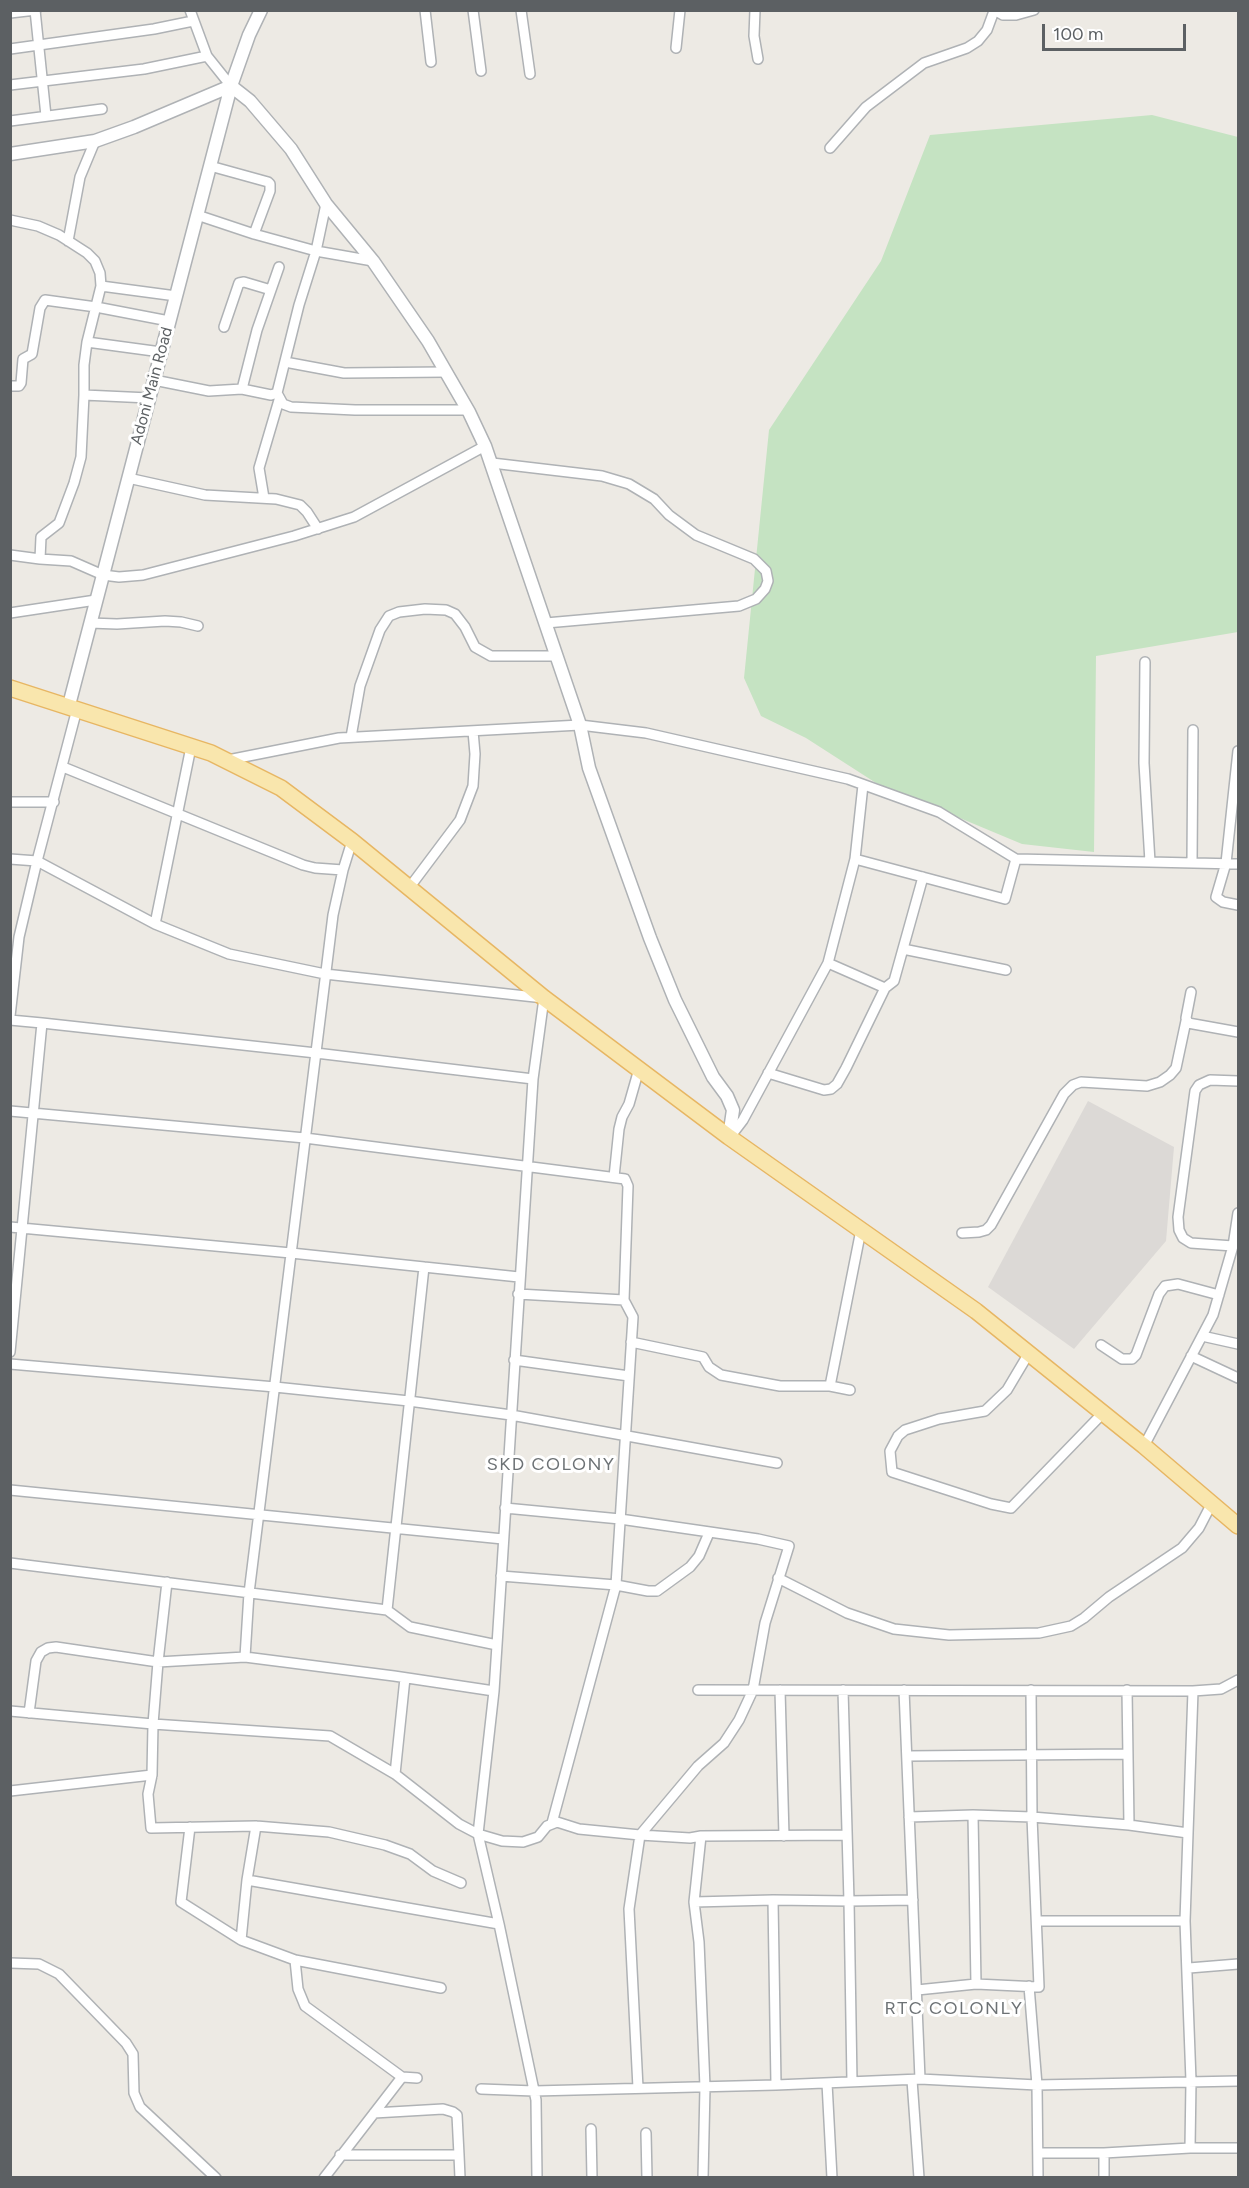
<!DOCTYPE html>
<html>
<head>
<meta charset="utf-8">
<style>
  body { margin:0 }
  #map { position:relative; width:1249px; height:2188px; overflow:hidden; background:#edeae4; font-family:Figtree,sans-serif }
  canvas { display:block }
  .frame { position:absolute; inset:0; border:12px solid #5c6063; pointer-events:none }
  .scale { position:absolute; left:1042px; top:24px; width:144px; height:27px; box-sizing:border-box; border:3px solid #5c6063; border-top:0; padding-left:8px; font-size:18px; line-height:21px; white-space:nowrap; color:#5c6063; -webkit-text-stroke:4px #fff; paint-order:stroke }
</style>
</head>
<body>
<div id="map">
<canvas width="1249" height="2188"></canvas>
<div class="frame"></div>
<div class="scale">100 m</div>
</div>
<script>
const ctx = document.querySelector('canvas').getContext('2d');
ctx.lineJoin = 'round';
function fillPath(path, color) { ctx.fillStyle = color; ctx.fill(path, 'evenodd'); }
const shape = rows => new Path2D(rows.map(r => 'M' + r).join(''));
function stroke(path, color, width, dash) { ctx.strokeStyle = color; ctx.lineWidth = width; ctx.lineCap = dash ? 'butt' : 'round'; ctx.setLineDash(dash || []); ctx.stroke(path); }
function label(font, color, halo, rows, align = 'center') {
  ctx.font = font + ' Figtree,sans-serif'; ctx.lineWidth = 6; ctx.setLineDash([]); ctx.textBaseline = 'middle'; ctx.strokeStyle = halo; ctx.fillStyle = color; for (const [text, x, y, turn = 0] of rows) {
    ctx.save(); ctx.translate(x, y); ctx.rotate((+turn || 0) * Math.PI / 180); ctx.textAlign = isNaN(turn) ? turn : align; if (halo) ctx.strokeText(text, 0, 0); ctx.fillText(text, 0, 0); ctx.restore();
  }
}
fillPath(shape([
  [1088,1101,1174,1147,1166,1241,1074,1349,988,1287]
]), '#dcd9d6');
fillPath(shape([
  [1152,115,1238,137,1238,632,1096,656,1094,852,1022,844,876,783,806,738,761,716,744,678,769,430,881,261,930,135]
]), '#c5e3c2');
const minor = shape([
  [35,10,46,116],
  [190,10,207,56,231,86],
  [425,10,431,62],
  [473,10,481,71],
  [521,10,530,74],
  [755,10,754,36,758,59],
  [994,10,1003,15,1016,15,1034,10],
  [10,13,36,10],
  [676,48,680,10],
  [10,49,154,29,193,21],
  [10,85,144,69,207,56],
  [10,121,102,109],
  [830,148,866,107,924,63,967,48,978,41,987,30,994,11],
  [210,166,268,182,270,184,270,191,254,234],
  [197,215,254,234,316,251,373,261],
  [10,220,38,226,59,235,87,253,95,261,100,273,101,286,87,342,84,365,84,395,149,398],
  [68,241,80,177,95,141],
  [101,286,176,296],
  [224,327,239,283,244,282,271,290],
  [87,342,161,352],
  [285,362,344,373,446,372],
  [154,380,209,391,242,389,271,395,277,393,299,305,316,251,326,204],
  [10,386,19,386,21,383,23,359,32,354,40,308,45,300,96,307,169,321],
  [242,389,257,330,279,267],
  [277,393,283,404,291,407,355,410,468,410],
  [84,395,81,457,74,483,59,523,41,537,40,559,71,561,103,575,119,577,143,575,294,536,354,517,485,446],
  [492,463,602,476,629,484,654,499,669,515,696,535,754,559,766,571,768,581,765,589,756,599,739,606,546,623],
  [128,478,205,495,276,499,300,505,307,512,318,529],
  [264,498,259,468,279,400],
  [10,555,40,559],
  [10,613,96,600],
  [90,623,117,624,165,621,181,622,198,626],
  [1145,662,1144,763,1150,862],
  [351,737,360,686,380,630,389,616,399,612,425,609,446,610,455,614,465,627,475,647,491,656,557,656],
  [1238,751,1226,863,1216,897,1223,902,1238,905],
  [228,760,339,738,580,725,646,733,848,779,939,812,1016,859,1238,864],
  [63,767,303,865,315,868,343,870],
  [863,785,855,859,1005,899,1016,859],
  [10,802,54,802],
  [10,859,37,861,19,937,10,1016],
  [1192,862,1193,730],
  [409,888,460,820,473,786,475,754,473,731],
  [155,924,191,747],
  [903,949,1006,970],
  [828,963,855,859],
  [1191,992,1186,1018,1188,1023,1238,1032],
  [10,1020,42,1023],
  [768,1073,824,1090,831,1089,837,1084,846,1068,885,988],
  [10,1111,305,1138,625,1179,628,1186,624,1300,633,1317,616,1585,552,1823],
  [730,1137,743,1120,828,963,885,988,894,981,923,877],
  [614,1177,619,1129,622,1117,629,1104,639,1069],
  [10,1227,291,1253,519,1277],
  [962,1233,979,1232,986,1230,991,1225,1064,1094,1073,1085,1081,1082,1147,1086,1160,1082,1170,1075,1176,1068,1186,1021],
  [1233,1246,1191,1243,1183,1238,1179,1230,1178,1217,1195,1091,1199,1085,1210,1080,1238,1081],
  [518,1294,624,1300],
  [1202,1336,1238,1344],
  [631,1342,703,1357,709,1367,721,1375,780,1386,830,1386,861,1230],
  [1101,1345,1122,1359,1132,1359,1136,1355,1159,1294,1165,1286,1178,1284,1219,1295],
  [10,1352,42,1023,316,1053,533,1079],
  [1029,1353,1007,1390,985,1411,939,1419,905,1430,898,1436,890,1451,892,1472,991,1504,1011,1508,1103,1413],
  [1191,1356,1238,1378],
  [514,1360,629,1376],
  [10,1364,275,1387,409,1401,511,1415,777,1463],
  [830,1386,850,1390],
  [1144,1446,1213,1315,1233,1246,1238,1213],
  [10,1490,503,1539],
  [505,1508,620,1519,758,1539,789,1546,765,1623,753,1690,739,1720,724,1743,698,1766,640,1835,629,1909,638,2088],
  [10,1563,387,1610,410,1627,497,1645,533,1079,544,998,325,974,229,954,155,924,37,861,77,709],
  [501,1576,616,1585,648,1591,657,1591,690,1567,699,1556,709,1533],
  [778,1578,847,1613,894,1629,949,1635,1039,1633,1071,1626,1084,1618,1109,1597,1182,1548,1199,1528,1212,1503],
  [167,1582,158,1662,245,1657,394,1676,494,1691,497,1645],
  [387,1610,424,1267],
  [245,1657,249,1593,333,915,343,870,352,841],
  [405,1678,395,1774,459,1824,478,1834,494,1691],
  [698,1690,1193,1691,1221,1689,1238,1680],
  [780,1690,784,1836],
  [843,1690,849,1901,913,1900],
  [904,1690,920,2079],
  [1127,1690,1129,1825],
  [10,1711,153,1724,152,1775,148,1794,151,1828,256,1826,329,1832,385,1845,410,1854,433,1871,461,1883],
  [29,1713,36,1661,41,1652,48,1648,56,1647,158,1662,153,1724,330,1736,395,1774],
  [907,1756,1128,1754],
  [10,1791,152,1775],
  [973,1815,976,1984,1039,1987,1032,1817,1031,1690],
  [909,1817,973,1815,1032,1817,1129,1825,1188,1833,1193,1691],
  [256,1826,247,1880,499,1924,478,1834],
  [190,1827,181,1902,241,1940,295,1960,441,1988],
  [478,1834,502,1841,523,1842,538,1837,547,1826,557,1822,579,1829,640,1835,690,1838,701,1836],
  [694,1902,701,1836,847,1835],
  [1037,1921,1185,1921,1188,1833],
  [1185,1921,1191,2081,1190,2148],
  [499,1924,536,2100,537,2178],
  [241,1940,247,1880],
  [295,1960,298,1989,305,2006,402,2077,417,2078],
  [10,1963,39,1964,59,1974,126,2043,133,2054,134,2093,140,2107,216,2178],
  [1189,1968,1238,1964],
  [1029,1986,1037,2085,1038,2178],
  [917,1990,976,1984],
  [912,2080,919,2178],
  [827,2083,832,2178],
  [776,2085,773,1900,849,1901,852,2082],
  [481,2089,534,2091,776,2085,920,2079,1037,2085,1238,2081],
  [591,2129,592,2178],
  [646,2133,647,2178],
  [1038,2153,1104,2153,1190,2148,1238,2148],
  [1104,2153,1104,2178],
  [340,2155,459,2155,457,2115,453,2112,443,2109,374,2113],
  [459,2155,460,2178],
  [324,2178,402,2077],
  [703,2178,705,2087,699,1942,694,1902,773,1900]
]);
const tertiary = shape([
  [10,154,95,141,134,127,231,86,250,101,291,149,326,204,373,261,428,341,469,412,485,446,580,725,589,768,650,938,675,1000,713,1077,727,1096,733,1110,729,1137],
  [69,705,231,86,249,35,261,10]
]);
const primary = shape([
  [10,688,211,753,281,788,352,841,544,998,729,1137,976,1311,1144,1446,1238,1526]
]);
stroke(minor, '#afb2b5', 12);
stroke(tertiary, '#afb2b5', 15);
stroke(primary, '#e7b663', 18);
stroke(minor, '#fff', 9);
stroke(tertiary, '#fff', 12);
stroke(primary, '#f9e6ad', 15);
label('16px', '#5c6063', '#fff', [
  ["Adoni Main Road",152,386,-75]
]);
ctx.letterSpacing = '1.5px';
label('18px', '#6d7275', '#fff', [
  ["SKD COLONY",551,1465],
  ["RTC COLONLY",954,2009]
]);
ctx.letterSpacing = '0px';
</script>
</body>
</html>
